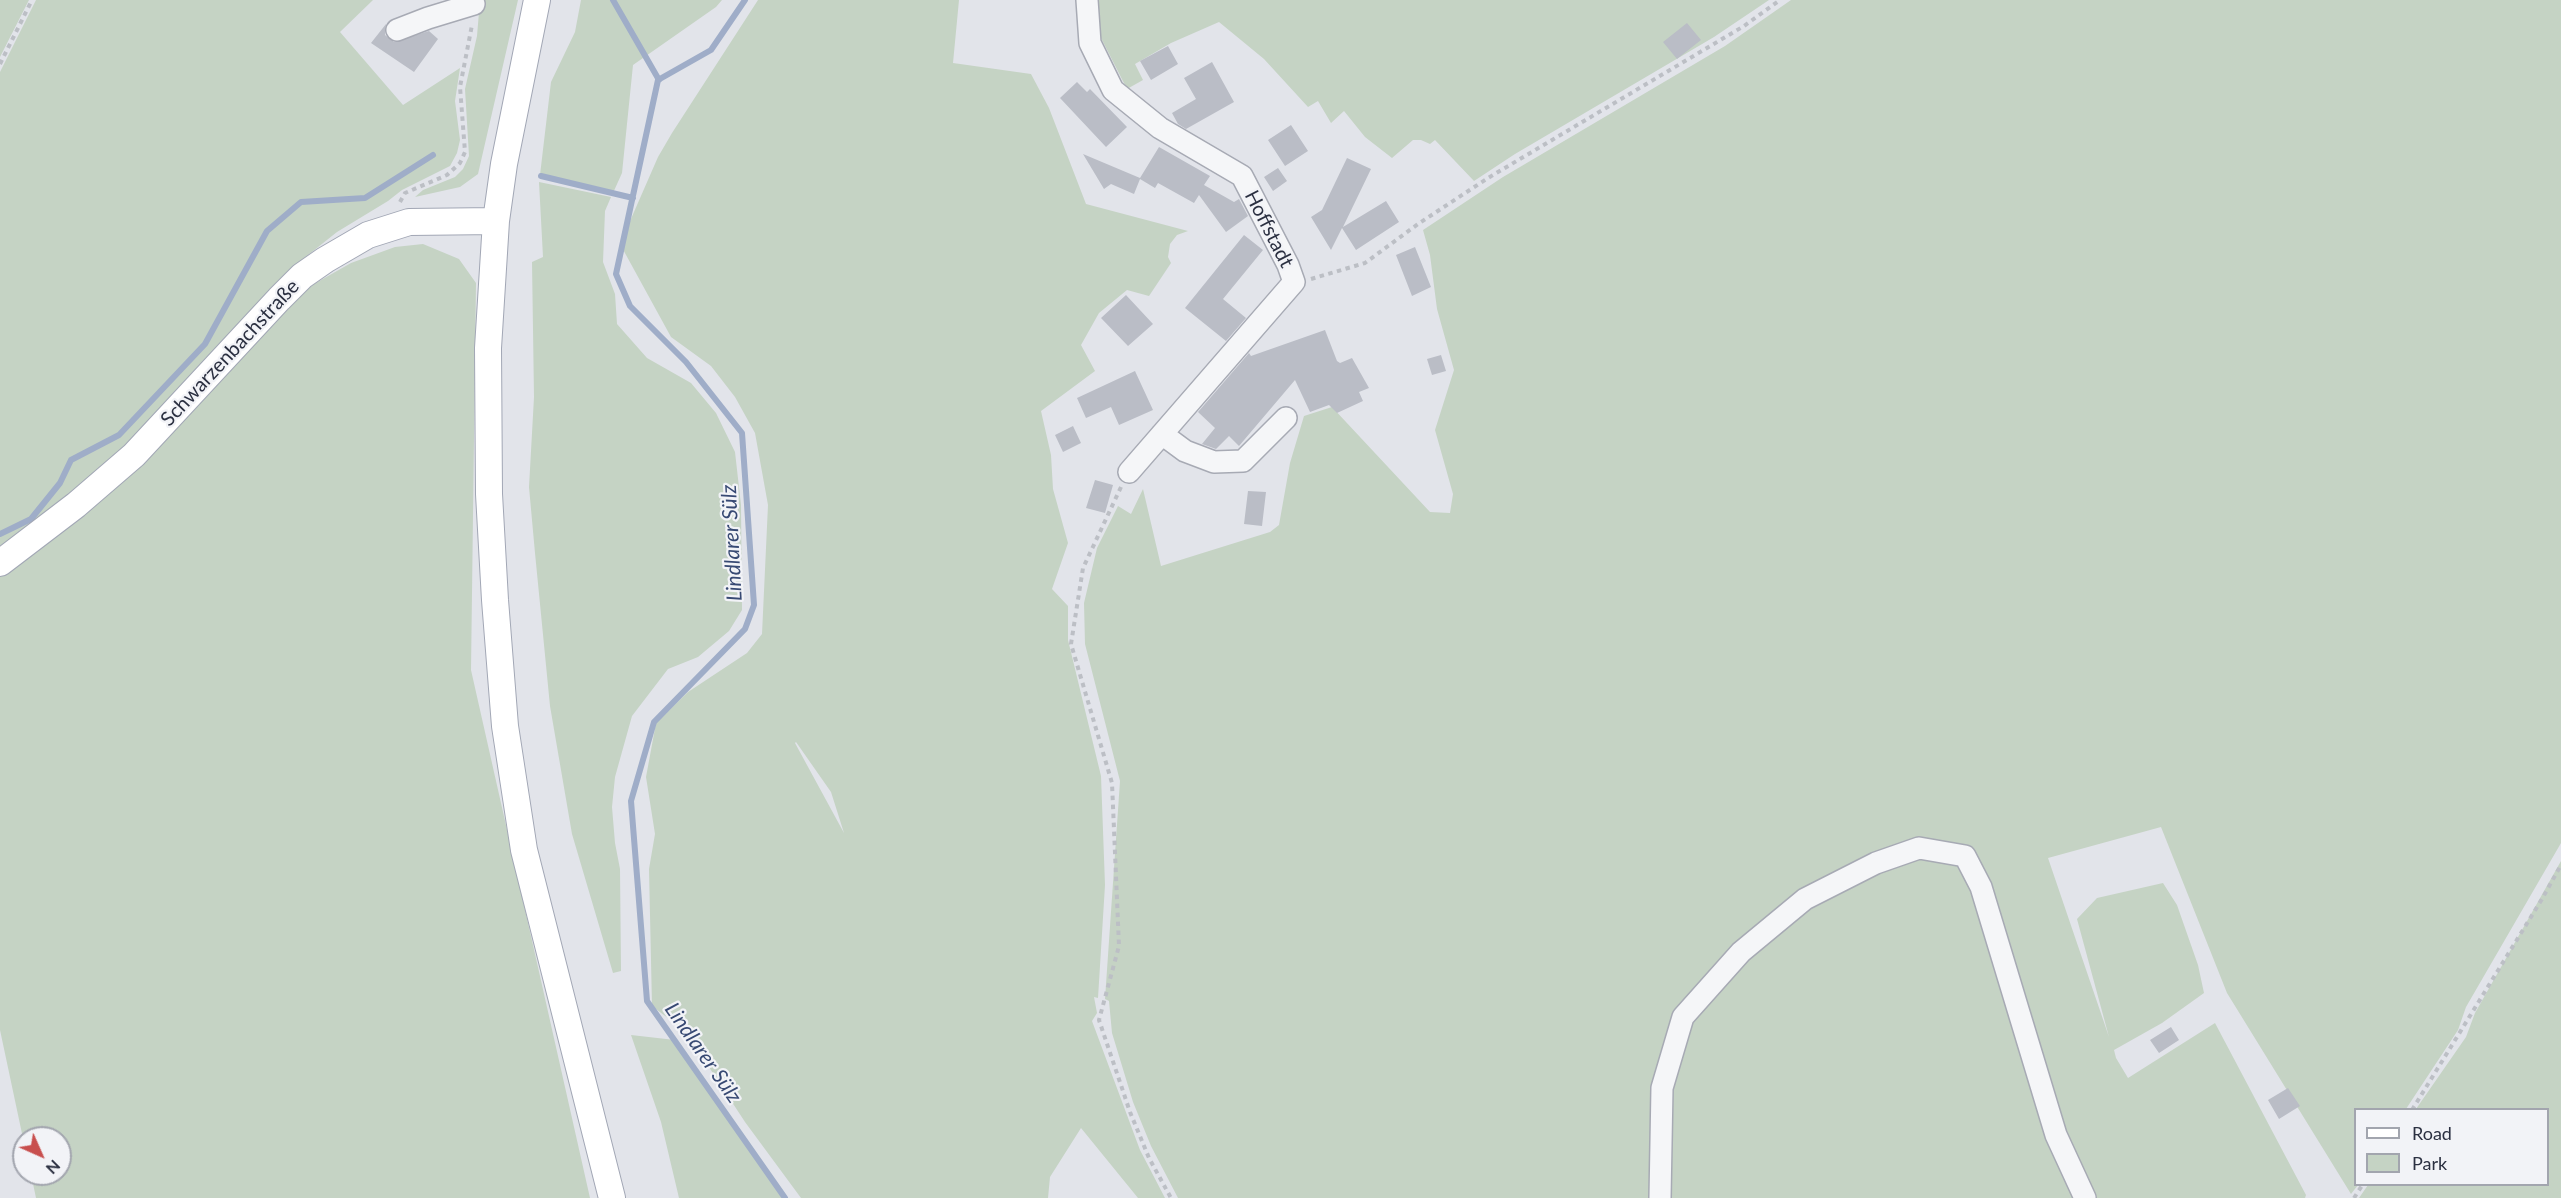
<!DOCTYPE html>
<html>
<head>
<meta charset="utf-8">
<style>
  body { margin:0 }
  #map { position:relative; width:2561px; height:1198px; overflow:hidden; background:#e2e4ea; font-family:Lato,sans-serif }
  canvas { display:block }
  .legend { position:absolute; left:2354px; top:1108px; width:195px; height:78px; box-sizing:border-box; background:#f2f3f7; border:2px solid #a2a5ae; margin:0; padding:8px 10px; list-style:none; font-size:18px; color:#2b3041 }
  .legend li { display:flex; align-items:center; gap:12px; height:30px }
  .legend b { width:30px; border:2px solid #a2a5ae }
  .north { position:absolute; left:12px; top:1126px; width:60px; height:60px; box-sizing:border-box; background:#f2f3f7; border:2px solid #a2a5ae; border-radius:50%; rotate:135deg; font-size:16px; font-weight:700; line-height:24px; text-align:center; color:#2b3041 }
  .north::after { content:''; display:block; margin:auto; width:21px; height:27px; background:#c84f4e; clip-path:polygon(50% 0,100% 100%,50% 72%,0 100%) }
</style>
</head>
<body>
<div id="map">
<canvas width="2561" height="1198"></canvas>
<ul class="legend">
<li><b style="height:8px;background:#fff"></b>Road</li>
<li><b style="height:16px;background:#c5d3c4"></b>Park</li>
</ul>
<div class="north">N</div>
</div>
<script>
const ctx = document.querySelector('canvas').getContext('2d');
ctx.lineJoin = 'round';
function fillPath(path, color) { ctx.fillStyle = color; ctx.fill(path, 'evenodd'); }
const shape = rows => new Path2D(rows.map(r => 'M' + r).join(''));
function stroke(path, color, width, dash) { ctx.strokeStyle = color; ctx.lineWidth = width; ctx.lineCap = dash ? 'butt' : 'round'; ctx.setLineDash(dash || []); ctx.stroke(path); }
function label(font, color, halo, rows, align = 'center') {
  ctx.font = font + ' Lato,sans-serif'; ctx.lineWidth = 4.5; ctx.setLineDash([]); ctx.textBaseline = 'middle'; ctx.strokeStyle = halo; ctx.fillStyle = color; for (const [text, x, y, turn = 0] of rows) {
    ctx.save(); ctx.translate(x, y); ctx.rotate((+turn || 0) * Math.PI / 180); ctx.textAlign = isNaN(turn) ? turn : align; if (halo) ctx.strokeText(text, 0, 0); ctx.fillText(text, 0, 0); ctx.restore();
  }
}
fillPath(shape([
  [0,0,29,0,0,57],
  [36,0,373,0,340,32,403,105,460,68,455,101,460,140,457,153,450,166,402,190,388,201,337,232,298,263,141,433,83,485,0,552,0,72],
  [480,0,518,0,478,174,460,187,415,197,423,190,455,177,463,169,469,156,465,89,477,36],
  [581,0,722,0,716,7,633,65,622,173,613,193,540,175,551,82,575,32],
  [758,0,959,0,953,63,1031,74,1049,108,1086,204,1188,231,1177,235,1170,244,1168,257,1171,263,1149,296,1127,290,1099,313,1081,345,1095,371,1041,411,1051,455,1053,489,1068,543,1052,589,1068,606,1068,640,1101,776,1105,885,1098,998,1094,997,1097,1013,1092,1021,1140,1150,1165,1198,1138,1198,1081,1128,1050,1177,1048,1198,801,1198,745,1122,686,1032,652,1006,649,869,655,834,646,777,656,723,688,692,747,653,762,634,768,505,755,433,735,397,711,366,671,337,620,244,658,157,672,133],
  [796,742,831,792,844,833,795,743],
  [1089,0,1769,0,1714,37,1515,154,1474,181,1435,140,1430,144,1421,140,1413,140,1392,158,1365,137,1344,111,1331,123,1318,101,1308,107,1264,59,1219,22,1171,43,1135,64,1143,80,1127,89,1101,38],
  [1791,0,2561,0,2561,843,2466,1007,2458,1030,2406,1109,2356,1110,2356,1184,2358,1185,2351,1194,2227,993,2161,827,2048,858,2109,1037,2077,919,2097,898,2163,883,2177,905,2198,965,2204,993,2162,1023,2114,1050,2116,1058,2128,1078,2215,1023,2306,1195,2305,1198,1178,1198,1151,1146,1133,1102,1112,1033,1109,1001,1105,999,1120,781,1085,644,1084,603,1097,548,1118,506,1131,514,1143,489,1161,566,1270,532,1279,525,1290,463,1304,416,1332,407,1430,512,1450,513,1453,494,1435,430,1454,370,1437,309,1430,255,1423,230,1503,177,1725,46],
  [539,182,611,197,605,211,603,262,615,294,617,324,647,358,691,383,716,413,735,452,741,505,742,610,729,631,698,657,668,669,632,716,615,777,612,807,615,843,620,869,621,971,613,973,572,834,550,706,535,553,529,487,534,397,532,262,543,257],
  [423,244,459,259,476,283,471,670,590,1198,36,1198,31,1174,60,1174,60,1138,24,1138,24,1143,0,1030,0,576,44,545,279,313,314,284,351,263,395,247],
  [2561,861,2561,1198,2359,1198,2368,1185,2548,1184,2548,1110,2416,1109,2466,1037,2475,1013],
  [631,1035,675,1040,738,1133,786,1198,679,1198,661,1122]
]), '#c5d3c4');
stroke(shape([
  [613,0,659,80],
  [745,0,711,50,658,80,616,274,630,306,686,362,742,433,754,605,745,629,654,722,631,801,647,1001,785,1198],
  [541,176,633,198],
  [0,534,31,519,60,483,71,460,119,435,205,344,267,231,301,202,365,198,433,155]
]), '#9fadc8', 6);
fillPath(shape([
  [1687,23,1701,40,1677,59,1663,42],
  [386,24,385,35,394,42,429,31,438,39,414,72,371,43],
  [1168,46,1178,64,1151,80,1140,61],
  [1212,62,1234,102,1186,129,1178,124,1172,113,1196,99,1184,78],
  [1077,82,1087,92,1090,89,1127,127,1106,147,1060,98],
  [1291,125,1308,151,1285,166,1268,140],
  [1159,147,1210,176,1204,185,1234,202,1239,199,1248,216,1226,232,1199,195,1194,203,1158,183,1155,188,1140,179,1134,194,1111,184,1104,189,1083,154,1140,178],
  [1347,158,1371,169,1343,227,1386,201,1399,222,1356,250,1342,228,1331,250,1311,217,1322,210],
  [1278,168,1287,181,1273,191,1264,177],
  [1244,235,1263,250,1223,299,1246,318,1226,341,1185,308],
  [1415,247,1431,287,1412,296,1396,255],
  [1126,295,1153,324,1128,346,1101,318],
  [1325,330,1337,361,1340,363,1352,358,1369,388,1359,392,1363,401,1337,413,1329,405,1310,412,1295,380,1239,446,1229,436,1216,449,1202,444,1215,428,1198,412,1249,353,1251,356],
  [1441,355,1446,371,1432,375,1427,359],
  [1135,371,1153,410,1119,425,1111,407,1086,418,1077,398],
  [1073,426,1081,443,1063,452,1055,435],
  [1095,480,1113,485,1105,513,1086,508],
  [1248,491,1266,492,1262,526,1244,524],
  [2171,1027,2179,1040,2159,1053,2150,1040],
  [2288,1088,2300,1106,2279,1119,2268,1100]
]), '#babdc6');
const minor = shape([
  [1087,0,1090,43,1113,90,1160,128,1242,176,1288,265,1294,282,1129,472],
  [397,30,428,18,474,4],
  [1162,434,1185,451,1214,462,1243,461,1286,418],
  [1660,1198,1662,1088,1683,1017,1741,952,1805,899,1876,863,1919,848,1965,856,1981,887,2056,1135,2085,1198]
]);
const major = shape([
  [537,0,504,164,496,221,488,348,489,494,495,600,505,726,524,850,612,1198],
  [0,563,76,505,134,455,279,299,302,276,325,260,368,235,409,222,496,221]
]);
stroke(minor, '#a7aab4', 24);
stroke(major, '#a2a7b5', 28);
stroke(shape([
  [0,64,32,0],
  [400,202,405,193,447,175,460,163,465,152,460,87,472,25],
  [1311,279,1365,263,1418,224,1488,178,1744,26,1780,0],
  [1121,487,1083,568,1071,644,1112,783,1119,946,1099,1020,1130,1112,1149,1158,1171,1198],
  [2412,1110,2542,899,2561,865],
  [2354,1198,2363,1184]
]), '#bcbfc5', 4, [4.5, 4.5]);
stroke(minor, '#f5f6f8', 21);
stroke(major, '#fff', 26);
label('20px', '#2b3041', '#f2f3f7', [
  ["Hoffstadt",1269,229,63],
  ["Schwarzenbachstraße",230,353,-47]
]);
label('italic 21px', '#374973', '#f2f3f7', [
  ["Lindlarer Sülz",732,543,-93],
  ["Lindlarer Sülz",703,1053,55]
]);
</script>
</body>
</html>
